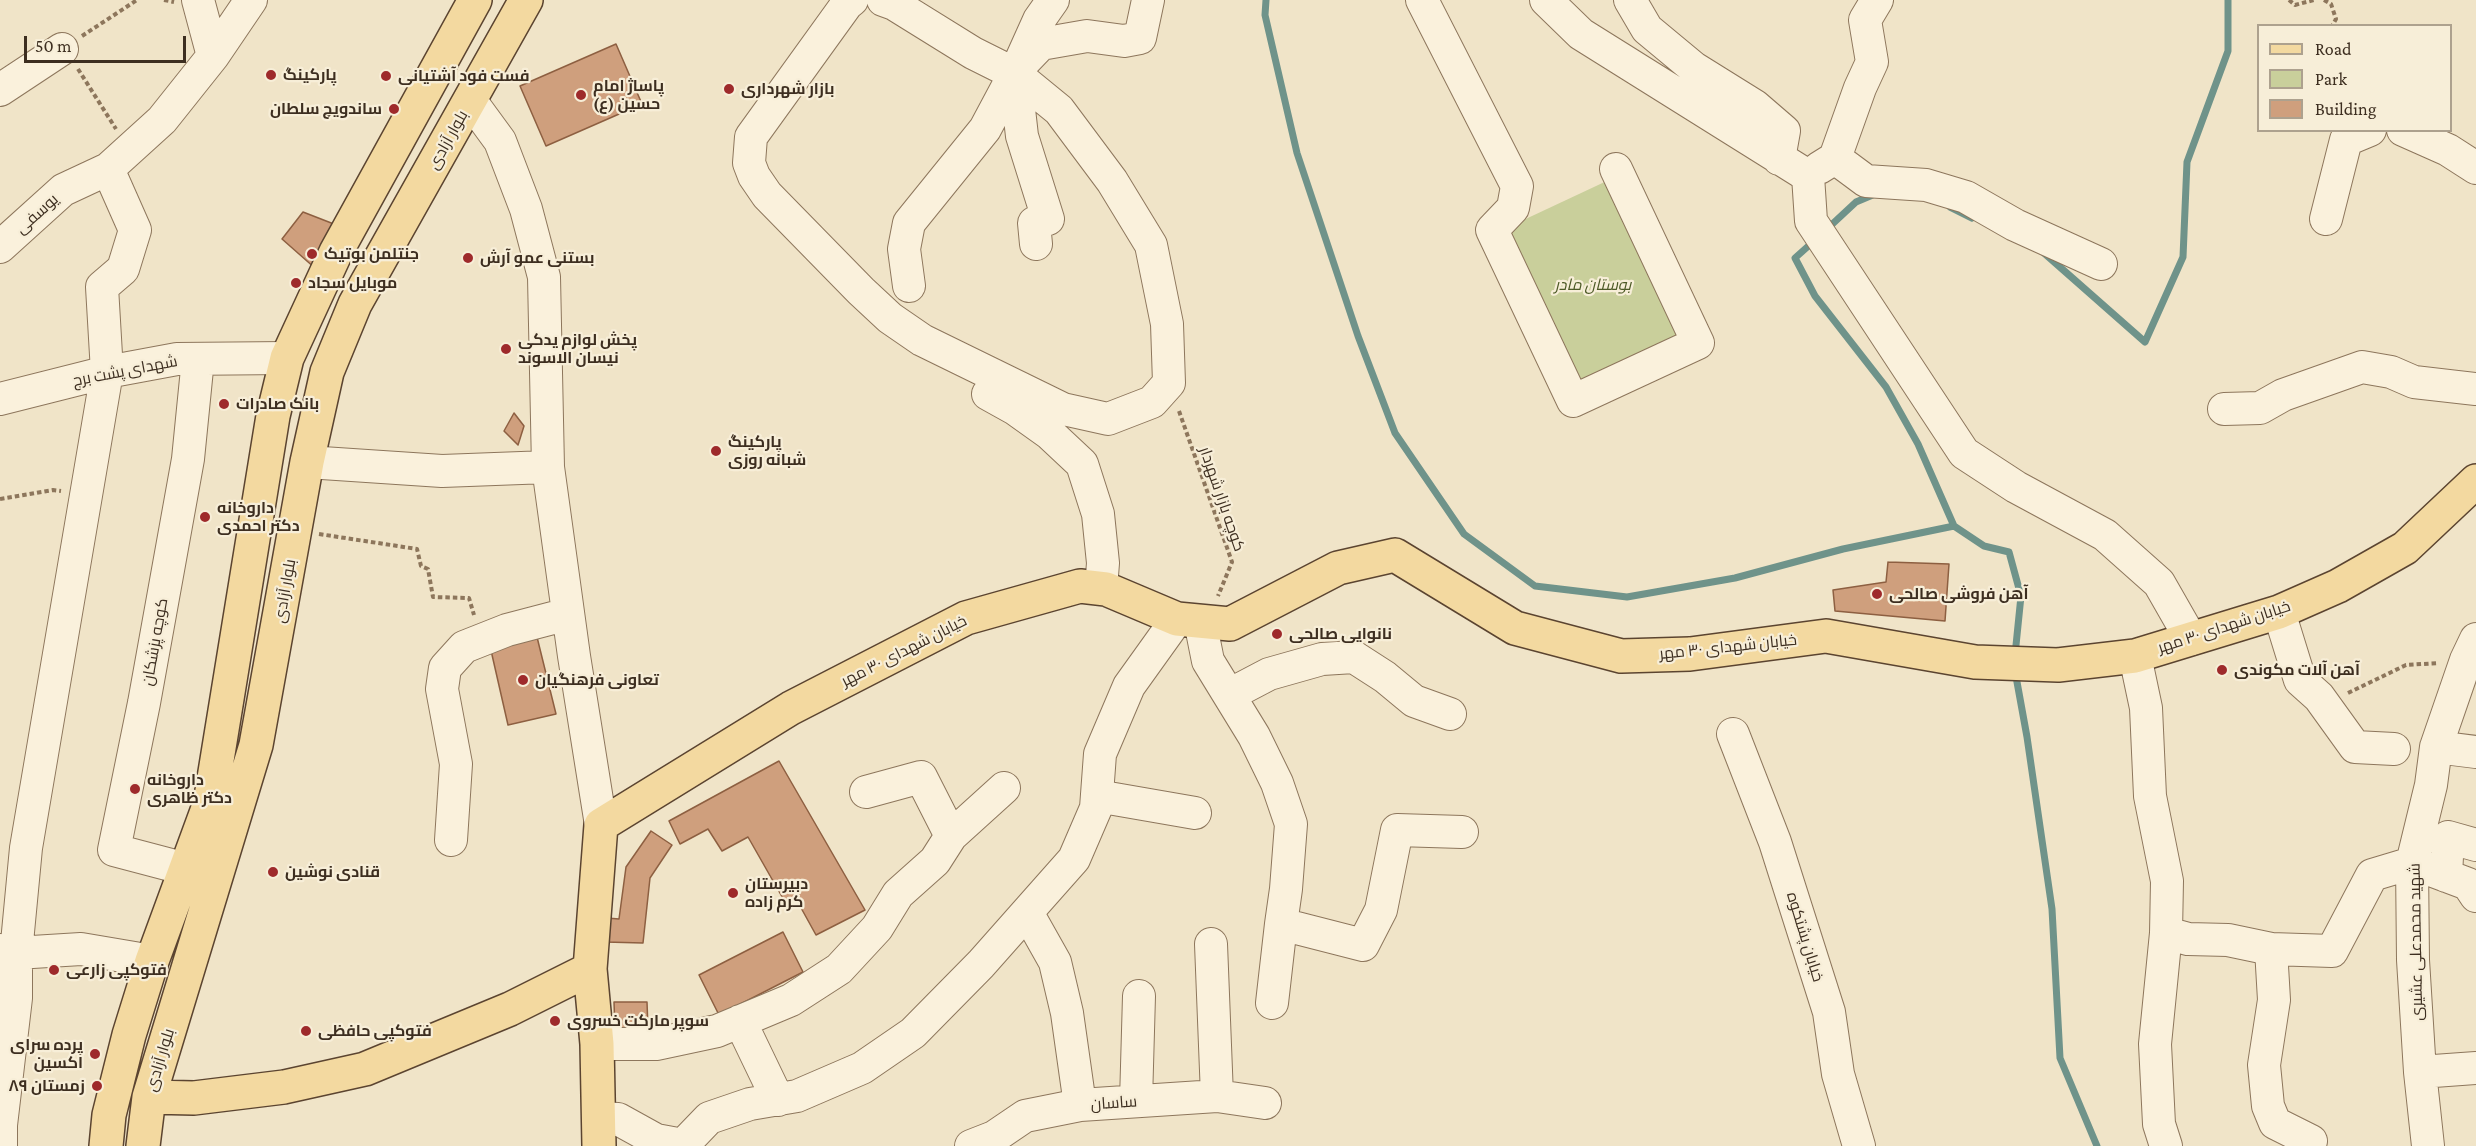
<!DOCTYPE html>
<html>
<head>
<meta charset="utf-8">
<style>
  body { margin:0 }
  #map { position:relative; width:2476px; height:1146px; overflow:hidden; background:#f0e4c8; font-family:"Crimson Pro",serif }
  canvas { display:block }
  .legend { position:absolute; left:2257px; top:24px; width:195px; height:108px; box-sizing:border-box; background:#f7eed8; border:2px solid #ada18e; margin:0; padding:8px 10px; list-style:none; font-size:18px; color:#3d2e20 }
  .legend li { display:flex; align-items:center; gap:12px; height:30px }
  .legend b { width:30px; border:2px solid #ada18e }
  .scale { position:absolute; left:24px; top:36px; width:162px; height:27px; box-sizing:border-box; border:3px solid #3d2e20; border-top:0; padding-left:8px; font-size:18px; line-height:21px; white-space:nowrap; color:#3d2e20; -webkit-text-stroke:4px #f7eed8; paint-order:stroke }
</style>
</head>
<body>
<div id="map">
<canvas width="2476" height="1146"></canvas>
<ul class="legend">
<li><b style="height:8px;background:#f3d9a0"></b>Road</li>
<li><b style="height:16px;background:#c9cf9b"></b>Park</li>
<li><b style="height:16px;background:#cf9f7d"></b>Building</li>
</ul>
<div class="scale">50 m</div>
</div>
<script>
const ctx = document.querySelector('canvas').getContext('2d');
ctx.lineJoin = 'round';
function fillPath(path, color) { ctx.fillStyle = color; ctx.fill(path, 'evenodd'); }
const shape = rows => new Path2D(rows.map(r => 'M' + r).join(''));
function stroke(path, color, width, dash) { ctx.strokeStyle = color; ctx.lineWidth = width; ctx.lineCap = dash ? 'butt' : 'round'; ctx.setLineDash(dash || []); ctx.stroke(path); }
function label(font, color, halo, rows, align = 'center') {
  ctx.font = font + ' "Crimson Pro",Cairo,serif'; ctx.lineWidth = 4.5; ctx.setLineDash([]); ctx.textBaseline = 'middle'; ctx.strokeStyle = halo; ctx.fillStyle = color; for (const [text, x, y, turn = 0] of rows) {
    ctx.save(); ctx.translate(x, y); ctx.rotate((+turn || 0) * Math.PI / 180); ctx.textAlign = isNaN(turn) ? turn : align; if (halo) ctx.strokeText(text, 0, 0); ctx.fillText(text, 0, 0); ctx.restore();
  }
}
fillPath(shape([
  [1611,179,1686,339,1575,391,1500,231]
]), '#c9cf9b');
stroke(shape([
  [1266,0,1265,15,1297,153,1358,336,1395,433,1464,534,1535,586,1627,597,1735,578,1843,549,1954,526],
  [1950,207,1972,218],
  [1827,229,1856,202,1875,194],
  [1814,241,1795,258,1815,296,1886,387,1918,444,1954,526,1984,546,2009,552,2021,596,2015,655],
  [2044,253,2145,342,2183,257,2187,162,2228,51,2228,0],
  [2015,671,2027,737,2052,909,2060,1058,2097,1146]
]), '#6f938a', 7);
const building = shape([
  [616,44,642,104,546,146,520,86,616,44],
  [303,212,339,226,316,269,282,239,303,212],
  [514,413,524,426,518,445,504,431,514,413],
  [1888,562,1949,564,1945,621,1835,611,1833,590,1886,582,1888,562],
  [536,633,556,714,508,725,490,646,536,633],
  [779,761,865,910,816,935,795,897,785,902,748,837,722,851,708,829,680,844,669,821,779,761],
  [651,831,672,845,650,878,643,943,605,942,607,918,619,919,626,867,651,831],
  [783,932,803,972,719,1015,699,975,783,932],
  [614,1002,647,1002,648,1029,615,1030,614,1002]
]);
fillPath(building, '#cf9f7d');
stroke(building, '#8d5f41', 1.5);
const minor = shape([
  [198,0,213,56],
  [852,0,847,4,751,137,749,163,754,176,767,195,861,291,890,318,922,340,1063,409,1108,419,1152,402,1169,383,1167,324,1151,245,1112,181,1059,110,1015,74,973,53,894,4,883,0],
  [1422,0,1517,186,1513,208,1492,230,1573,401,1698,343,1616,169],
  [1546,0,1581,34,1808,176,1811,221,1964,453,2016,487,2105,535,2159,583,2191,639],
  [1630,0,1647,29,1694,68,1755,106,1784,131,1779,159],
  [1021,60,1039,20,1053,0],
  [1015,74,1022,136,1048,219,1034,223,1036,244],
  [0,90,62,49],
  [470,100,500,141,526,209,544,277,548,467,574,656,601,825],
  [2403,130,2448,150,2476,168],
  [1835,158,1866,181,1926,185,1966,197,2015,225,2101,264],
  [1819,168,1835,158,1860,88,1872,62,1865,20,1877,0],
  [2326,219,2346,140,2370,130],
  [0,247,63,190,108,169,162,120,213,56,251,0],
  [909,286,904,249,909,223,985,129,1017,69,1041,44,1087,36,1124,41,1140,38,1148,0],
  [988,394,1015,409,1050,434,1082,464,1098,514,1103,563,1101,588],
  [0,399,107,372,177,359,287,358],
  [2224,409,2260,408,2283,395,2362,367,2391,372,2414,382,2476,389],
  [307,462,442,471,548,467],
  [2279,612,2300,680,2319,697,2355,747,2394,749],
  [1200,621,1208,661,1254,736,1277,783,1291,824,1286,889,1281,924,1363,945,1381,910,1397,830,1462,832],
  [2135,656,2146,708,2150,796,2167,881,2166,933,2155,1044,2159,1124,2166,1146],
  [1229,695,1269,674,1322,659,1354,657,1385,677,1414,701,1450,714],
  [1733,734,1775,842,1829,1012,1838,1074,1859,1146],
  [2436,747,2476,752],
  [1097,796,1195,813],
  [951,836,1004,788],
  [451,840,456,764,442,689,445,668,464,647,507,630,568,614],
  [186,869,114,850,144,703,188,459,198,359],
  [2446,876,2448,837,2476,845],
  [1028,914,1055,962,1067,1013,1080,1105],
  [2166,933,2188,939,2228,940,2271,949,2332,951,2372,875,2412,863,2468,884,2476,896],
  [1211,944,1217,1096],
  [2271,949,2274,1000,2264,1065,2268,1106,2275,1123,2311,1141],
  [0,950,16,953,81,949,152,961],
  [1272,1003,1281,924],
  [740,1021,778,1100],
  [597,1044,656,1044,717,1031,791,1000,839,969,877,928,898,894,935,861,951,836,921,777,866,792],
  [2420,1072,2476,1068],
  [1136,1101,1139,996],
  [599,1118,618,1119,656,1140,683,1145],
  [1,1146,1,1125,16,998,16,953,26,848,107,372,102,287,123,269,135,230,108,169],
  [682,1146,709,1118,750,1104,797,1096,862,1068,913,1033,981,964,1074,859,1096,808,1100,754,1129,686,1177,619],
  [971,1146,994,1137,1025,1116,1080,1105,1217,1096,1265,1103],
  [2428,1146,2420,1072,2413,960,2412,863,2431,785,2436,747,2466,660,2476,639]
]);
const major = shape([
  [149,1097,194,1098,284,1087,365,1069,510,1009,590,969],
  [106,1146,109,1115,129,1035,152,961,210,803,273,416,287,358,336,252,475,0],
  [143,1146,149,1097,256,745,307,462,327,372,355,304,526,0],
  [599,1146,597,1044,590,969,601,825,791,708,966,618,1080,586,1106,589,1177,619,1230,624,1338,568,1395,555,1515,628,1621,656,1690,654,1826,636,1975,662,2058,665,2135,656,2279,612,2338,586,2405,548,2476,481]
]);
stroke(minor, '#8d765c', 34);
stroke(major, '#5b4430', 36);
stroke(shape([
  [164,0,174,2],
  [2289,0,2295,5,2314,0],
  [2324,0,2331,4,2336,19,2332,26],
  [82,36,137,0],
  [78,69,116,129],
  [1179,411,1232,562,1218,596],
  [0,499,53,490,61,491],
  [319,534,417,549,421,566,428,569,433,597,469,598,474,615],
  [2348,693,2406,665,2439,663]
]), '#8d765c', 4, [4.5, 3]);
stroke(minor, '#faf1dc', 32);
stroke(major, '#f3d9a0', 33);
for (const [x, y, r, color] of [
  [271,75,6,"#9e2a2b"],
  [386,76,6,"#9e2a2b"],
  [729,89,6,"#9e2a2b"],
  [581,95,6,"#9e2a2b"],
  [394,109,6,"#9e2a2b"],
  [312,254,6,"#9e2a2b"],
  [468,258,6,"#9e2a2b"],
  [296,283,6,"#9e2a2b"],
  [506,349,6,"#9e2a2b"],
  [224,404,6,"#9e2a2b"],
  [716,451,6,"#9e2a2b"],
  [205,517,6,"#9e2a2b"],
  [1877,594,6,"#9e2a2b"],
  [1277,634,6,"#9e2a2b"],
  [2222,670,6,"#9e2a2b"],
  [523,680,6,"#9e2a2b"],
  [135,789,6,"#9e2a2b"],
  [273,872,6,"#9e2a2b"],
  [733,893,6,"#9e2a2b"],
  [54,970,6,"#9e2a2b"],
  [555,1021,6,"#9e2a2b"],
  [306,1031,6,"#9e2a2b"],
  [95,1054,6,"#9e2a2b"],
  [97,1086,6,"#9e2a2b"]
]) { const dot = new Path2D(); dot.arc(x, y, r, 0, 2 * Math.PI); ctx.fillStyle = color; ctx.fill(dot); stroke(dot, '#f7eed8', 2); }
label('bold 16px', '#3d2e20', '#f7eed8', [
  ["پارکینگ",283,75],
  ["فست فود آشتیانی",398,76],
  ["پاساژ امام",593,86],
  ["حسین (ع)",593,104],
  ["بازار شهرداری",741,89],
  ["ساندویچ سلطان",382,109,"right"],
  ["جنتلمن بوتیک",324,254],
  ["بستنی عمو آرش",480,258],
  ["موبایل سجاد",308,283],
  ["پخش لوازم یدکی",518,340],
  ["نیسان الاسوند",518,358],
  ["بانک صادرات",236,404],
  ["پارکینگ",728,442],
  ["شبانه روزی",728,460],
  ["داروخانه",217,508],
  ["دکتر احمدی",217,526],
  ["آهن فروشی صالحی",1889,594],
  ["نانوایی صالحی",1289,634],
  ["آهن آلات مکوندی",2234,670],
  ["تعاونی فرهنگیان",535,680],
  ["داروخانه",147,780],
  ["دکتر ظاهری",147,798],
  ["قنادی نوشین",285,872],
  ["دبیرستان",745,884],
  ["کرم زاده",745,902],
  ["فتوکپی زارعی",66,970],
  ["سوپر مارکت خسروی",567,1021],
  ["فتوکپی حافظی",318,1031],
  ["پرده سرای",83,1045,"right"],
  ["اکسین",83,1063,"right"],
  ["زمستان ۸۹",85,1086,"right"]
], 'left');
label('16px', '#3d2e20', '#f7eed8', [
  ["بلوار آزادی",448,140,-61],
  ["یوسفی",37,214,-42],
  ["شهدای پشت برج",125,371,-11],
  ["کوچه بازار شهردار",1222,499,71],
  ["بلوار آزادی",285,591,-80],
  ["خیابان شهدای ۳۰ مهر",2224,627,-18],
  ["کوچه پزشکان",155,642,-80],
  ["خیابان شهدای ۳۰ مهر",1728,647,-6],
  ["خیابان شهدای ۳۰ مهر",904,651,-27],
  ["خیابان پشتکوه",1805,937,73],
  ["شهید محمدعلی عشیری",2416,942,-91],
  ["بلوار آزادی",160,1060,-73],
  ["ساسان",1114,1103,-4]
]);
label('italic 16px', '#4d5a26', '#f7eed8', [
  ["بوستان مادر",1593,285]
]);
</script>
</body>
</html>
